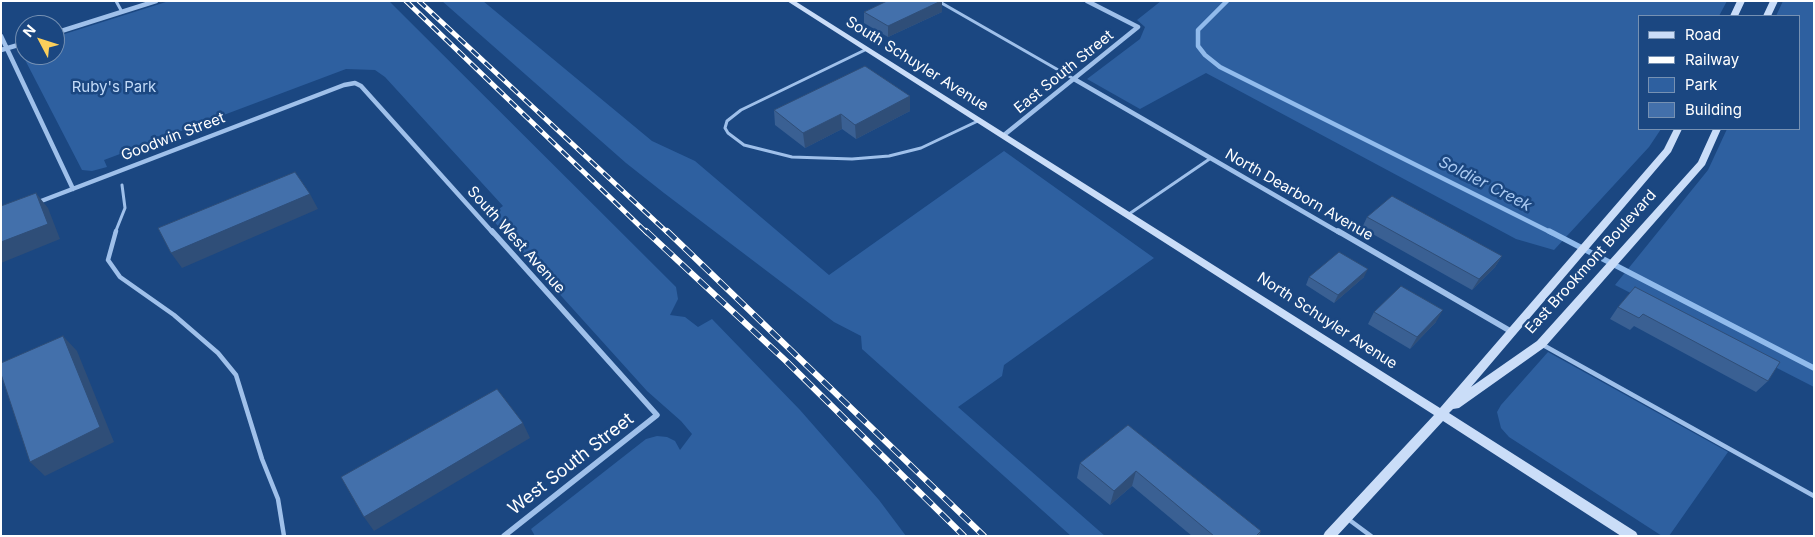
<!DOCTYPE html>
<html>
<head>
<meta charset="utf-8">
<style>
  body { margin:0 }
  #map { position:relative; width:1815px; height:537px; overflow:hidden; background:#1b4781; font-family:Inter,sans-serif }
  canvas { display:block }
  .frame { position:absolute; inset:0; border:2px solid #fff; pointer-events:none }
  .legend { position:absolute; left:1638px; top:15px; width:162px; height:115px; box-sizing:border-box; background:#1b4781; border:1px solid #7691b3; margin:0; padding:6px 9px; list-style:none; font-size:15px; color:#fff }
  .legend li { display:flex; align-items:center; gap:10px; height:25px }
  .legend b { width:25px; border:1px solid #7691b3 }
  .north { position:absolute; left:15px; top:15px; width:50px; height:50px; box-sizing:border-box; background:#1b4781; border:1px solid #7691b3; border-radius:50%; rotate:310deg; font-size:14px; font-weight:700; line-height:20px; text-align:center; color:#fff }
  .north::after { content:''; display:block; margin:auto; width:18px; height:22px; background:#fccf5b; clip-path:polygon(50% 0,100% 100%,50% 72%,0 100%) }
</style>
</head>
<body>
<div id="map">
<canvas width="1815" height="537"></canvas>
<div class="frame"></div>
<ul class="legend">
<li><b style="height:6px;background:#caddf8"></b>Road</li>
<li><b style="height:6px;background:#fff"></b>Railway</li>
<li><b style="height:14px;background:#2e60a0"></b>Park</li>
<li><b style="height:14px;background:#4370ab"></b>Building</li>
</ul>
<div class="north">N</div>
</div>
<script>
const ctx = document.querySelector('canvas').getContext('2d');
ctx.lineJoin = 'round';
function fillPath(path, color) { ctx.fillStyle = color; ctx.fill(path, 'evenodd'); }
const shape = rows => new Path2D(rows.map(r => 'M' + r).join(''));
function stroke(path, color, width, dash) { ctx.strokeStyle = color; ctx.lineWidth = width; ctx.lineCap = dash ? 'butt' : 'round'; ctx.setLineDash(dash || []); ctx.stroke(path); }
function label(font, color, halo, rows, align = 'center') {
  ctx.font = font + ' Inter,sans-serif'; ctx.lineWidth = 5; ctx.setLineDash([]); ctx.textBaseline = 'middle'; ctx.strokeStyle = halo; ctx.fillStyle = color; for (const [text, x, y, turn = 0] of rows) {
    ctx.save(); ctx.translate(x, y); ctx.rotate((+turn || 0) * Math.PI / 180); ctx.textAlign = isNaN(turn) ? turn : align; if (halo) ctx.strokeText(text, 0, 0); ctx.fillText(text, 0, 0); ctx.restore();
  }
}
fillPath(shape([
  [169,1,389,1,676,287,678,299,670,315,685,317,698,327,712,319,800,410,879,500,906,536,535,536,531,529,646,439,657,436,667,437,675,441,680,450,692,434,681,421,647,391,489,216,503,206,385,77,375,70,346,69,104,160,107,167,92,171,82,170,22,54,25,51,25,55,55,55,55,37],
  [442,1,483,1,652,141,695,161,829,275,1004,151,1154,258,1004,365,1002,376,958,407,1105,536,1071,536,862,349,861,336,834,322,664,193,626,163],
  [1161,1,1727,1,1719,16,1639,16,1639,129,1661,129,1649,147,1554,250,1516,239,1206,73,1140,109,1087,79,1140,39,1145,27,1137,20],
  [1783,1,1814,1,1814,387,1615,285,1708,170,1727,129,1799,129,1799,16,1776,16],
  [1548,352,1728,452,1669,536,1662,536,1509,437,1501,428,1497,412,1501,405]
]), '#2e60a0');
stroke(shape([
  [1227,1,1198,30,1198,46,1205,55,1220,67,1552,233]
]), '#91bbec', 4.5);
stroke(shape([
  [1549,231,1814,368]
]), '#91bbec', 5.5);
stroke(shape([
  [116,1,122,12],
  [938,1,1074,79],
  [867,49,741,110,727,121,725,128,728,133,744,145,792,157,852,159,889,156,921,148,980,120],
  [1129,214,1211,158],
  [115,233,125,208,122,185]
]), '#9fc0ea', 3);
stroke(shape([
  [116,231,108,260,120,277,174,315,218,353,236,375,262,459,278,499,284,536],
  [1543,345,1814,496],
  [1348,519,1371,536]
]), '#9fc0ea', 4.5);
stroke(shape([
  [55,33,156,1],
  [1,36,73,189],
  [1,50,25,43],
  [1074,79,1340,233],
  [1004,135,1138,27,1087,1],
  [36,203,344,85,355,83,361,86,493,233]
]), '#9fc0ea', 4.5);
stroke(shape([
  [492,231,657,415,504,536],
  [1338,231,1512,332]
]), '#9fc0ea', 5.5);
fillPath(shape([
  [787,1,795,1,1440,408,1664,149,1674,129,1682,129,1671,152,1471,387,1537,341,1698,162,1713,129,1721,129,1705,165,1545,347,1459,408,1453,409,1449,413,1636,532,1638,536,1621,536,1443,421,1337,536,1323,536,1325,532,1434,415,787,1],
  [1737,1,1745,1,1738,16,1730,16,1737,1],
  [1770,1,1778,1,1771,16,1763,16,1770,1]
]), '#caddf8');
const railFar1 = shape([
  [406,1,647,233],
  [419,1,668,233]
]);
const rail = shape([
  [646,231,786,361,964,536],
  [667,231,984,536]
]);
stroke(railFar1, '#fff', 5);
stroke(rail, '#fff', 6);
stroke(railFar1, '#1b4781', 3, [9]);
stroke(rail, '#1b4781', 4.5, [12]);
fillPath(shape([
  [887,1,942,1,942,12,888,37,864,23,864,12],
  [910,96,910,111,856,139,842,129,805,148,775,125,774,110],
  [1367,217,1502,256,1495,267,1472,290,1362,228],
  [1309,277,1364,277,1334,303,1306,285],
  [1635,287,1768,381,1756,392,1634,326,1630,330,1610,319,1618,307],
  [1374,312,1436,322,1410,349,1368,324],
  [1128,425,1261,531,1259,536,1192,536,1132,486,1110,505,1077,478,1080,463]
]), '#3a6093');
fillPath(shape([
  [941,1,942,1,942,12,888,37,888,26],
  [910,96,910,111,856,139,855,125],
  [841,114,842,129,805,148,803,133],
  [36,193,48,208,60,239,1,263,1,242],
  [310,194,318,209,182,268,171,253],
  [1502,256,1495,267,1472,290,1479,279],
  [1368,269,1364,277,1334,303,1338,295],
  [1443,310,1436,322,1410,349,1417,337],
  [63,336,77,351,114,442,45,476,30,462],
  [523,423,530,438,374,531,364,517],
  [1136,471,1132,486,1110,505,1114,491]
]), '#2f4e78');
const building = shape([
  [887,1,941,1,888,26,864,12,887,1],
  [865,66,910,96,855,125,841,114,803,133,774,110,865,66],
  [295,172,310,194,171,253,158,228,295,172],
  [36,193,48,224,1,242,1,206,36,193],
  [1392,196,1502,256,1479,279,1367,217,1392,196],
  [1339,252,1368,269,1338,295,1309,277,1339,252],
  [1401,286,1443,310,1417,337,1374,312,1401,286],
  [1635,287,1780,362,1768,381,1643,314,1639,318,1618,307,1635,287],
  [63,336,100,427,30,462,1,374,1,363,63,336],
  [497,389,523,423,364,517,341,477,497,389],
  [1128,425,1261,531,1256,536,1214,536,1136,471,1114,491,1080,463,1128,425]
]);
fillPath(building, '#4370ab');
stroke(building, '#2f4e78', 1);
label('15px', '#fff', '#1b4781', [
  ["South Schuyler Avenue",917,64,32],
  ["East South Street",1064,72,-39],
  ["Goodwin Street",173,137,-21],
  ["North Dearborn Avenue",1299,195,30],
  ["South West Avenue",516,240,48],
  ["East Brookmont Boulevard",1591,262,-48],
  ["North Schuyler Avenue",1327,321,33]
]);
label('15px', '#c3dbf8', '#1b4781', [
  ["Ruby's Park",114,87]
]);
label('italic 16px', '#aacaf2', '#1b4781', [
  ["Soldier Creek",1485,184,27]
]);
label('18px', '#fff', '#1b4781', [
  ["West South Street",571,464,-38]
]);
</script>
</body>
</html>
